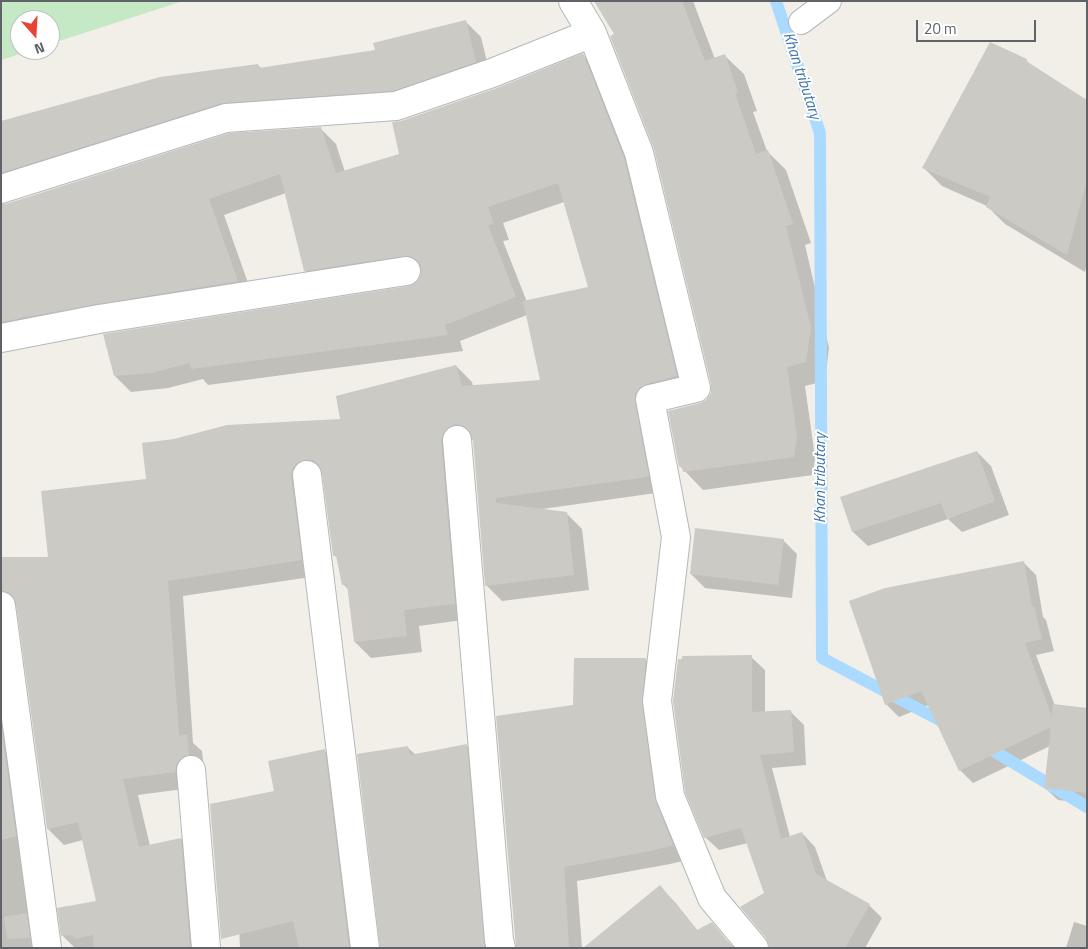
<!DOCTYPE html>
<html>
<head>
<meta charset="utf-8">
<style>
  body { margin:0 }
  #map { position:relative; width:1088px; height:949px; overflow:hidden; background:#f1efe8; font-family:"Titillium Web",sans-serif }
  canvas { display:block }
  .frame { position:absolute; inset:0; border:2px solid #5f6368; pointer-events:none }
  .north { position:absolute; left:10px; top:10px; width:50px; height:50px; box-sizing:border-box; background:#fff; border:1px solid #bfc1c3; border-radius:50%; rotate:161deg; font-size:14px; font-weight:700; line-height:20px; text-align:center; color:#5f6368 }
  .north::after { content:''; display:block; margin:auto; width:18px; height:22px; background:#ea4335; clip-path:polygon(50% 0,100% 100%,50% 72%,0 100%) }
  .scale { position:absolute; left:916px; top:20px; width:120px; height:22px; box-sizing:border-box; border:2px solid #5f6368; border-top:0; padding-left:6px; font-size:15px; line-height:18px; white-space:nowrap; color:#5f6368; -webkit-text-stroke:4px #fff; paint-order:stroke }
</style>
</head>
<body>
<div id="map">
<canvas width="1088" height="949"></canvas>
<div class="frame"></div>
<div class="north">N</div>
<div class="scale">20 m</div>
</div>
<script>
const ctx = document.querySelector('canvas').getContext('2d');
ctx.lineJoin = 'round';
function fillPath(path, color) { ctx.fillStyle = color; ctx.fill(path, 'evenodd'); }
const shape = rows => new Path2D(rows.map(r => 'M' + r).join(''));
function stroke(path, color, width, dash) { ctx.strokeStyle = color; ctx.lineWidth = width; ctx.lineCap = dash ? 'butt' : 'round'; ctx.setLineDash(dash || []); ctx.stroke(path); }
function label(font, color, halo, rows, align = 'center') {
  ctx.font = font + ' "Titillium Web",sans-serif'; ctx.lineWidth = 4; ctx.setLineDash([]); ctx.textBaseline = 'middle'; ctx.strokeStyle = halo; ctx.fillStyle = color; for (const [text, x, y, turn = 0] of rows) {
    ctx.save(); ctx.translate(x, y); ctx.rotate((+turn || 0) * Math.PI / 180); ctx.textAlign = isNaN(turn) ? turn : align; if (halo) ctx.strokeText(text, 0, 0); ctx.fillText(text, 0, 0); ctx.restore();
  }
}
fillPath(shape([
  [1,1,183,1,50,44,50,20,20,20,20,50,32,50,1,60]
]), '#c5e8c5');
fillPath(shape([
  [596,1,693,1,715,59,725,56,744,74,757,111,753,112,767,151,786,170,811,243,805,245,829,348,825,381,805,386,815,457,813,475,703,490,680,466,707,401,712,393,712,385,655,149,615,35],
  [465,21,481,37,491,78,238,119,1,202,1,122,258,65,262,69,376,51],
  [583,55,599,71,640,175,692,392,662,399,656,493,542,509,566,513,582,529,589,590,502,601,486,585,474,439,464,443,470,619,419,626,422,652,371,658,355,642,349,590,343,584,338,559,334,555,324,475,321,475,313,479,317,576,183,596,193,743,202,751,204,770,191,788,138,795,150,846,181,839,196,855,204,948,75,948,62,935,98,902,83,840,64,845,48,829,18,606,16,606,7,610,1,622,1,565,49,558,148,480,341,420,456,366,472,382,473,386,542,381,527,315,460,341,463,351,208,385,203,379,168,388,131,392,115,376,409,288,416,284,422,278,422,271,321,286,305,271,286,193,224,215,253,297,1,346,1,205,320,128,336,144,345,172,401,155,401,122,498,89],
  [564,202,589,288,527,302,503,241,509,240,503,223],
  [1026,60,1035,69,1087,101,1087,264,1085,272,1005,224,987,206,942,186,924,168],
  [977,452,991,466,1009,515,962,532,948,519,868,546,853,532,842,497],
  [783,540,797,554,792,598,705,588,691,574],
  [1023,562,1036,575,1043,617,1046,620,1054,651,1036,655,1055,706,1087,709,1087,803,1058,800,1045,788,1050,746,973,783,960,770,929,705,899,717,886,704],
  [1,627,44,948,1,948],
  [751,657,765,670,765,713,790,711,804,725,806,765,772,768,790,837,802,833,815,847,827,881,869,905,882,918,865,948,786,948,769,904,748,843,719,850,705,837],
  [646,660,660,674,687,860,670,864,577,881,582,948,517,948,575,706],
  [466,745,481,759,497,948,381,948,407,747,416,755],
  [324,750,338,764,361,948,240,948,237,881,276,792],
  [660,887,674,901,698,931,712,924,734,948,585,948],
  [1074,922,1087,926,1087,948,1066,948]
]), '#0003');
stroke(shape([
  [776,1,820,133,822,658,947,724],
  [984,745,1087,807]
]), '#aadaff', 12);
fillPath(shape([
  [594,1,682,1,705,61,725,54,738,92,735,93,756,154,768,150,793,224,786,226,811,328,806,362,787,367,797,437,794,457,683,472,682,466,679,467,668,411,700,403,706,400,711,393,711,384,654,149,610,36,614,34],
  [466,20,476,62,393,91,222,103,1,173,1,121,160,77,258,64,259,68,375,50,373,43],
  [990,42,1027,59,1026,61,1087,100,1087,180,1067,255,986,207,990,197,922,168],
  [583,53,624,158,677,376,646,384,639,388,635,395,635,402,649,476,640,478,496,498,496,503,567,512,574,575,485,586,473,439,470,432,464,426,456,424,449,427,443,433,441,441,455,604,404,610,407,636,354,642,347,584,342,585,336,555,333,556,322,473,319,465,313,460,305,460,297,463,292,469,291,477,302,560,168,581,179,735,187,734,189,755,182,758,177,763,175,772,123,779,139,847,181,838,190,947,94,948,93,935,74,939,73,935,61,936,57,908,96,901,78,822,47,829,16,604,13,596,7,592,1,591,1,557,48,557,41,491,146,479,142,443,174,439,227,425,340,419,336,396,456,365,462,386,540,380,523,301,588,287,558,183,488,207,494,224,488,225,516,297,445,325,448,335,191,369,190,363,151,373,114,376,103,334,408,286,415,283,420,277,421,268,418,261,412,257,404,256,304,271,280,174,209,199,238,281,97,304,26,317,26,316,17,319,1,322,1,204,6,204,229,133,321,127,336,173,399,154,392,122,401,121,497,88],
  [977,451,995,501,947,519,941,503,852,532,840,497],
  [695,528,784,539,778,585,690,574],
  [1024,561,1032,607,1034,606,1042,639,1025,643,1052,717,1053,704,1087,708,1087,793,1044,788,1051,727,959,771,921,691,885,705,849,601,885,588],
  [752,655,752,712,791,710,794,752,760,755,781,839,802,832,816,874,870,904,845,948,769,948,769,945,766,938,740,907,764,893,741,828,704,838,685,792,673,701,678,659,682,659,682,656],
  [574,658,646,658,642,703,655,798,673,845,655,850,564,867,569,948,516,948,496,716,573,705],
  [1,725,16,836,1,840],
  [467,744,485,948,380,948,357,754,408,746,410,755],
  [325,749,349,948,299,948,293,921,221,939,210,804,274,791,268,761],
  [660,885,697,930,712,922,733,948,583,948],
  [27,913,30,938,7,939,4,917]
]), '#cccac5');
const lane = shape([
  [801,22,829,1]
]);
const street = shape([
  [573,1,592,33,639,153,696,388,650,399,676,537,657,701,670,796,712,898,754,948],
  [1,189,226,118,396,106,492,73,592,33],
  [1,338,99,319,406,271],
  [457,440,499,940,501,948],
  [307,475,365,948],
  [1,606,47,948],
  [191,770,206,948]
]);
stroke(lane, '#b5b8bc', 26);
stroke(street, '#b5b8bc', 30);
stroke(lane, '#fff', 24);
stroke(street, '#fff', 28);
label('italic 16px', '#4174aa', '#fff', [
  ["Khan tributary",801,76,72],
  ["Khan tributary",821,478,-90]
]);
</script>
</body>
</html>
